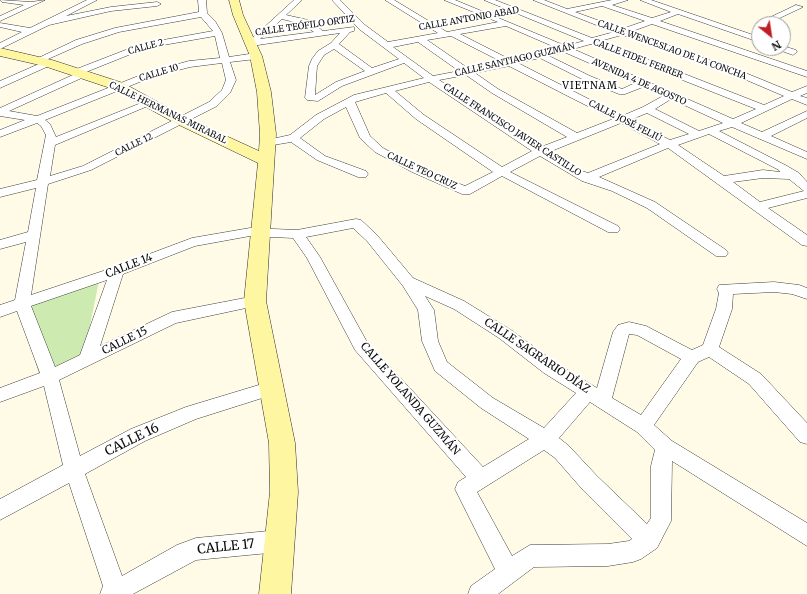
<!DOCTYPE html>
<html>
<head>
<meta charset="utf-8">
<style>
  body { margin:0 }
  #map { position:relative; width:807px; height:594px; overflow:hidden; background:#fffbe7; font-family:Merriweather,serif }
  canvas { display:block }
  .north { position:absolute; left:751px; top:16px; width:40px; height:40px; box-sizing:border-box; background:#fff; border:1px solid #9d9d9d; border-radius:50%; rotate:150deg; font-size:11px; font-weight:700; line-height:16px; text-align:center; color:#0a0a0a }
  .north::after { content:''; display:block; margin:auto; width:14px; height:18px; background:#bf1d22; clip-path:polygon(50% 0,100% 100%,50% 72%,0 100%) }
</style>
</head>
<body>
<div id="map">
<canvas width="807" height="594"></canvas>
<div class="north">N</div>
</div>
<script>
const ctx = document.querySelector('canvas').getContext('2d');
ctx.lineJoin = 'round';
function fillPath(path, color) { ctx.fillStyle = color; ctx.fill(path, 'evenodd'); }
const shape = rows => new Path2D(rows.map(r => 'M' + r).join(''));
function stroke(path, color, width, dash) { ctx.strokeStyle = color; ctx.lineWidth = width; ctx.lineCap = dash ? 'butt' : 'round'; ctx.setLineDash(dash || []); ctx.stroke(path); }
function label(font, color, halo, rows, align = 'center') {
  ctx.font = font + ' Merriweather,serif'; ctx.lineWidth = 4; ctx.setLineDash([]); ctx.textBaseline = 'middle'; ctx.strokeStyle = halo; ctx.fillStyle = color; for (const [text, x, y, turn = 0] of rows) {
    ctx.save(); ctx.translate(x, y); ctx.rotate((+turn || 0) * Math.PI / 180); ctx.textAlign = isNaN(turn) ? turn : align; if (halo) ctx.strokeText(text, 0, 0); ctx.fillText(text, 0, 0); ctx.restore();
  }
}
fillPath(shape([
  [99,281,83,359,40,379,21,307]
]), '#cdeab0');
const street = shape([
  [0,0,31,2,45,0,0,21,0,16,24,5,2,2,0,0],
  [87,0,97,0,66,16,111,7,157,2,161,4,157,6,111,11,49,25,0,49,0,43,22,32,0,27,0,23,30,28,87,0],
  [198,0,206,0,207,13,215,21,222,33,229,57,256,53,260,56,256,59,230,62,236,80,230,93,217,106,91,170,48,184,31,295,112,268,192,238,250,228,297,230,356,219,361,220,377,235,413,278,464,301,511,330,556,363,597,388,613,332,618,325,629,322,646,326,692,350,703,345,716,309,719,293,717,289,719,285,774,282,799,285,807,288,807,299,792,294,774,292,733,294,732,309,719,347,761,374,807,423,807,444,800,442,749,384,709,357,698,362,654,425,672,441,807,523,807,546,672,461,671,521,657,548,641,559,633,562,608,566,534,567,498,594,468,594,471,586,495,569,455,489,458,482,466,477,355,350,307,258,293,238,250,236,195,246,123,274,100,346,172,312,255,296,260,297,263,301,260,305,176,323,59,380,80,456,131,429,186,407,272,381,278,383,281,388,278,393,196,419,145,441,85,474,122,576,177,545,196,538,279,530,287,533,290,541,287,549,279,552,196,560,133,594,100,594,103,586,69,483,0,520,0,499,63,465,44,386,0,402,0,388,40,373,17,311,0,317,0,305,15,300,26,242,0,249,0,240,28,232,36,188,0,197,0,189,37,180,46,135,41,126,37,123,0,137,0,130,25,120,0,116,0,108,75,74,72,72,74,70,141,44,213,31,201,17,119,32,82,44,39,63,36,64,32,61,76,40,115,28,199,12,198,0],
  [215,36,220,58,189,61,146,73,37,116,9,111,86,76,88,74,86,72,146,48,215,36],
  [222,63,226,80,222,90,209,102,83,166,50,176,55,145,155,103,150,100,146,101,56,137,50,124,45,120,152,77,190,67,222,63],
  [353,228,367,241,403,286,418,310,422,341,435,371,481,408,529,439,483,467,367,342,320,257,306,237,353,228],
  [107,280,80,355,55,367,31,306,107,280],
  [425,296,454,309,499,338,544,373,576,393,544,428,493,398,447,362,438,341,434,310,425,296],
  [629,334,637,335,681,359,641,415,612,398,629,334],
  [590,402,637,432,655,450,651,466,651,518,647,524,597,476,569,446,559,438,590,402],
  [544,450,555,458,583,490,632,539,629,541,608,544,530,545,512,556,477,492,544,450],
  [294,0,302,0,286,15,308,20,323,31,354,27,354,31,350,32,339,44,372,68,399,59,359,29,332,0,340,0,365,25,388,42,438,33,385,0,394,0,447,32,498,22,444,0,455,0,566,46,584,41,484,0,495,0,592,38,614,32,533,0,544,0,567,9,612,0,628,0,612,5,652,18,671,12,640,0,651,0,759,37,759,42,678,14,660,21,807,71,807,77,652,24,630,32,743,72,792,92,807,86,807,93,800,96,807,98,807,105,792,99,741,123,762,132,807,111,807,118,771,136,807,152,807,159,732,127,719,131,787,166,799,173,807,182,807,198,768,208,807,235,807,246,802,245,668,148,599,177,655,202,726,250,728,253,726,256,716,256,647,208,612,191,582,181,540,156,510,172,618,226,620,229,618,232,608,232,502,176,470,194,462,194,412,172,375,152,360,138,346,107,324,119,300,138,325,156,366,171,368,174,366,177,358,177,317,160,291,142,267,146,263,145,262,143,263,141,290,135,316,115,354,95,424,78,404,63,342,86,318,101,307,100,305,98,309,66,312,59,318,51,331,43,340,33,251,46,247,43,294,0],
  [602,6,645,21,622,29,575,12,602,6],
  [282,19,302,24,314,32,260,39,282,19],
  [506,26,557,48,511,60,460,34,506,26],
  [622,35,737,76,784,96,764,105,600,41,622,35],
  [451,36,502,62,469,69,427,40,451,36],
  [418,42,459,71,433,76,393,47,418,42],
  [591,44,756,109,733,119,573,49,591,44],
  [334,49,365,71,336,82,315,95,317,66,324,55,334,49],
  [564,52,635,83,622,89,590,76,549,56,564,52],
  [540,58,584,80,619,94,625,94,643,87,663,96,643,107,622,116,518,63,540,58],
  [509,66,613,119,577,133,498,89,475,73,509,66],
  [466,75,492,93,567,137,541,147,439,80,466,75],
  [429,82,532,151,502,167,424,115,395,91,429,82],
  [386,93,416,119,493,172,465,186,420,168,383,148,370,136,355,102,386,93],
  [671,99,723,123,699,131,655,109,671,99],
  [647,113,689,134,670,140,630,120,647,113],
  [621,123,660,144,588,173,576,169,549,152,621,123],
  [709,134,779,170,780,172,763,170,724,176,678,145,709,134],
  [763,178,789,179,804,191,760,202,733,182,763,178],
  [796,5,803,7,767,24,759,24,759,26,756,24,796,5],
  [783,46,796,50,797,52,793,55,779,50,778,48,783,48,783,46],
  [48,60,51,61,51,65,0,88,0,81,48,60]
]);
const secondary = shape([
  [229,0,239,0,243,15,262,56,271,92,276,134,266,301,295,443,298,492,291,594,259,594,270,492,269,443,244,301,258,163,177,124,113,89,44,66,0,56,0,48,52,60,123,83,187,118,259,151,260,134,257,92,250,56,233,15,229,0]
]);
stroke(street, '#3d3d3d', 1);
stroke(secondary, '#2c2c2c', 1);
fillPath(street, '#fff');
fillPath(secondary, '#fff6a2');
label('9px', '#0a0a0a', '#fff', [
  ["CALLE ANTONIO ABAD",469,19,-10],
  ["CALLE TEÓFILO ORTIZ",305,26,-8],
  ["CALLE 2",146,47,-15],
  ["CALLE WENCESLAO DE LA CONCHA",672,50,20],
  ["CALLE FIDEL FERRER",638,59,21],
  ["CALLE SANTIAGO GUZMÁN",515,60,-13],
  ["CALLE 10",159,73,-17],
  ["AVENIDA 4 DE AGOSTO",639,82,24],
  ["CALLE HERMANAS MIRABAL",168,113,26],
  ["CALLE JOSÉ FELIÚ",625,121,27],
  ["CALLE FRANCISCO JAVIER CASTILLO",512,130,33],
  ["CALLE 12",134,145,-26],
  ["CALLE TEO CRUZ",422,171,25]
]);
ctx.letterSpacing = '1px';
label('10px', '#0a0a0a', '#fff', [
  ["VIETNAM",590,86]
]);
ctx.letterSpacing = '0px';
label('11px', '#0a0a0a', '#fff', [
  ["CALLE 14",129,266,-21],
  ["CALLE 15",125,341,-26],
  ["CALLE SAGRARIO DÍAZ",537,356,34],
  ["CALLE YOLANDA GUZMÁN",410,399,49]
]);
label('13px', '#0a0a0a', '#fff', [
  ["CALLE 16",132,440,-26],
  ["CALLE 17",226,547,-6]
]);
</script>
</body>
</html>
